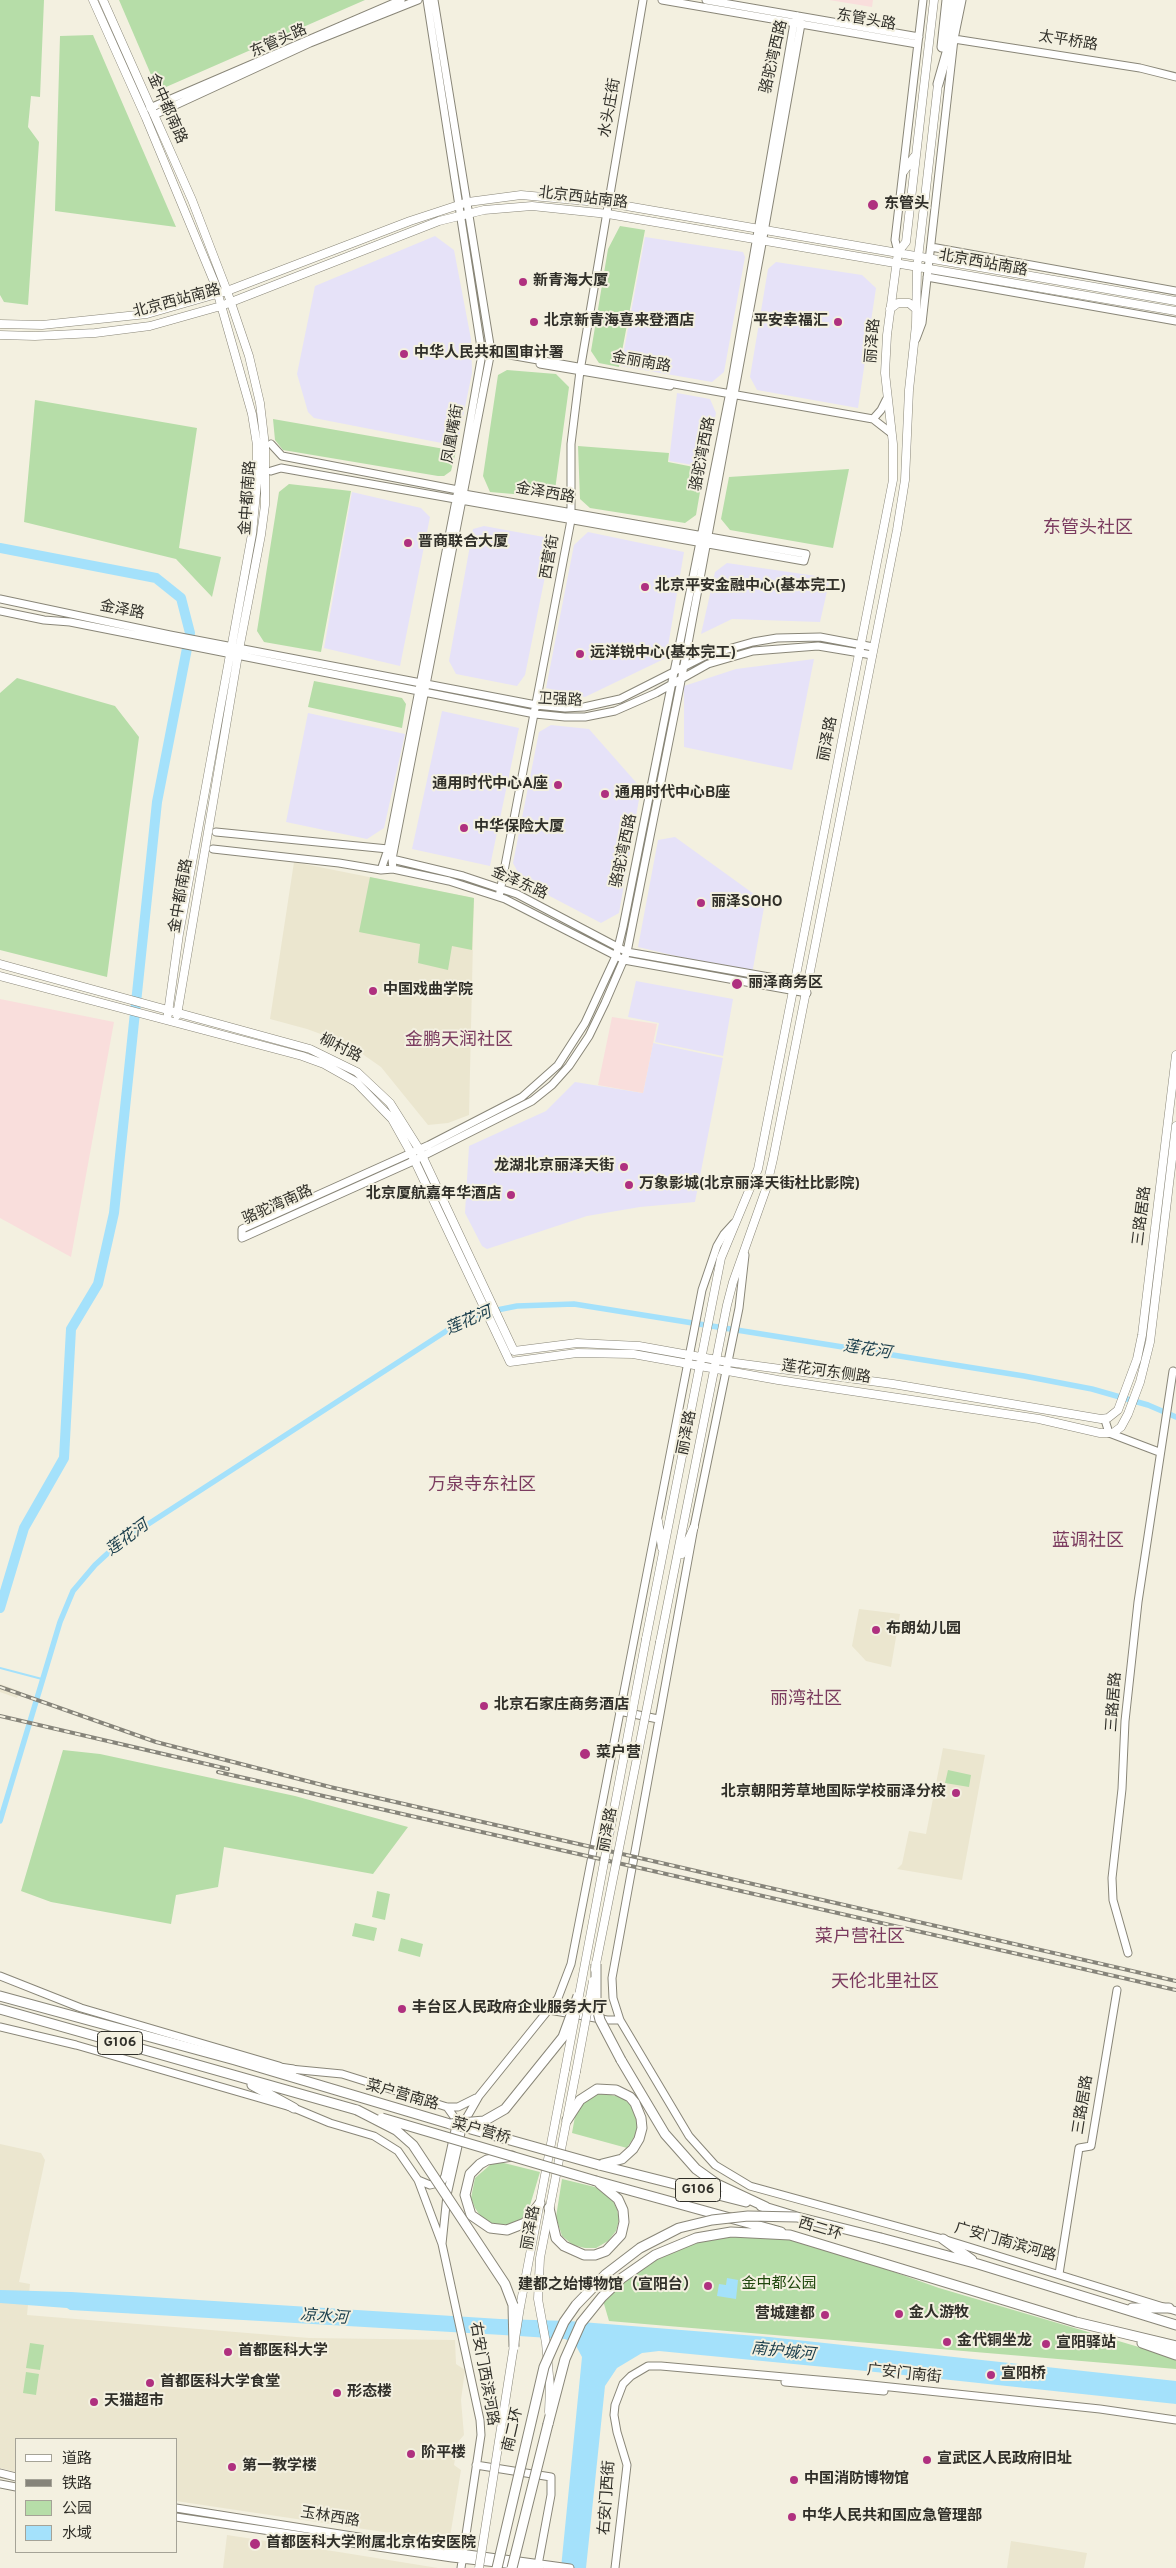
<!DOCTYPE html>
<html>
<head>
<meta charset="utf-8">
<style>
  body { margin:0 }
  #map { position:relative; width:1176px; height:2568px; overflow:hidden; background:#f3f0e0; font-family:Overpass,"Noto Sans SC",sans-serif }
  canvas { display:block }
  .legend { position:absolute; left:15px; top:2438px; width:162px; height:115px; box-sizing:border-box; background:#f3f0e0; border:1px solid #a5a397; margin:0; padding:6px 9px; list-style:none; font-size:15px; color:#302f29 }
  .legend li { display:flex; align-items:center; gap:10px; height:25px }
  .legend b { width:25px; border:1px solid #a5a397 }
</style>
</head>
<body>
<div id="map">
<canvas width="1176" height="2568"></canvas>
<ul class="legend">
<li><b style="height:6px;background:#fff"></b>道路</li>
<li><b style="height:6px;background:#86847a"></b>铁路</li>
<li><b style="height:14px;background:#b6dda8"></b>公园</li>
<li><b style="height:14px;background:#a4e1fb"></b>水域</li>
</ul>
</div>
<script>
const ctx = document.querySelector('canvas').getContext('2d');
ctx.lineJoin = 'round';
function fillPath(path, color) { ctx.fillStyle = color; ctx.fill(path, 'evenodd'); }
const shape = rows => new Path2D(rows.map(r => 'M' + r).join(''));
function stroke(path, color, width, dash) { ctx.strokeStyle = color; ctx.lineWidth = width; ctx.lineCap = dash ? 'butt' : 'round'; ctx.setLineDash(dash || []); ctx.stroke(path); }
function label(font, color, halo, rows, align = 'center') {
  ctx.font = font + ' Overpass,"Noto Sans SC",sans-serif'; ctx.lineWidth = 4; ctx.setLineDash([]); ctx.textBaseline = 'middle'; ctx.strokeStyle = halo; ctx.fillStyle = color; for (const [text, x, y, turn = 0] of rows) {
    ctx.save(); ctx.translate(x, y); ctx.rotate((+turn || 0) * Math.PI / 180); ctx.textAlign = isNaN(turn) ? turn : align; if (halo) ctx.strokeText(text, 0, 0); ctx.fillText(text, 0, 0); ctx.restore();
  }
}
fillPath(shape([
  [435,236,454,250,471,339,472,373,457,446,314,418,308,412,297,374,315,286],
  [645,237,743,252,745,257,724,372,712,382,621,366],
  [776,262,862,275,876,288,858,408,757,390,750,377,768,269],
  [677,393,710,399,716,413,705,467,669,461],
  [352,492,421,508,430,517,400,666,324,648],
  [484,526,544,537,552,542,525,675,517,686,456,674,449,661,473,529],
  [588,532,684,552,666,658,585,697,546,688,574,545],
  [727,563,830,578,820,622,732,619,701,634,715,572],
  [814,659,792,770,684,747,684,686,736,669],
  [442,711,519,728,490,866,412,849],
  [308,713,405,734,384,828,367,839,286,822],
  [551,725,589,729,641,788,619,913,601,923,523,882,513,863,539,732],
  [675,837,765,902,752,974,638,947,658,840],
  [636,981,733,999,723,1056,655,1042,659,1023,628,1017],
  [653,1043,723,1058,695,1202,640,1207,587,1216,487,1249,482,1246,465,1213,469,1146,546,1111,575,1082,643,1093]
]), '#e6e2f8');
fillPath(shape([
  [829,0,873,0,872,7],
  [0,999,114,1022,71,1257,0,1218],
  [612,1017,657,1024,643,1093,598,1085]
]), '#f9dedc');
fillPath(shape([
  [294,862,474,898,469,1115,448,1123,428,1125,381,1067,348,1044,307,1029,270,1019],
  [859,1609,900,1614,891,1667,866,1661,852,1646],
  [0,1684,20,1691,17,1698,0,1692],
  [943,1748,985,1755,962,1880,897,1869,902,1864,909,1831,926,1834],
  [0,2144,41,2153,45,2160,19,2282,30,2284,27,2315,309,2338,455,2340,456,2364,465,2370,461,2400,464,2435,458,2442,454,2465,461,2470,450,2537,444,2541,176,2501,176,2439,16,2439,16,2472,0,2468],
  [227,2535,339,2552,438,2568,223,2568],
  [1011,2541,1087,2553,1084,2568,1007,2568]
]), '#ebe6cf');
fillPath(shape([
  [0,0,44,0,40,97,31,96,28,127,39,142,28,305,4,302,0,295],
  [119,0,365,0,166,87,155,84],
  [93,35,176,227,55,211,60,36],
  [620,226,645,230,619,367,599,363,591,351,608,249],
  [507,370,556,374,569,387,555,490,548,497,490,492,483,476,498,375],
  [35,400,197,428,179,548,221,557,212,597,176,559,24,522],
  [273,419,456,451,451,471,444,476,438,476,283,450,275,440],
  [578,446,669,453,668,462,704,469,696,515,685,523,590,508,580,499],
  [849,469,833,548,730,530,721,519,729,477],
  [289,484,351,491,321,652,264,642,257,631,279,492],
  [17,678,115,706,139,737,107,977,0,950,0,693],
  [314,681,402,698,406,704,402,728,308,707],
  [370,877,474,898,472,950,452,946,448,970,418,963,420,944,359,932],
  [63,1750,100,1754,295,1796,408,1827,373,1874,224,1847,218,1887,176,1895,171,1924,51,1902,21,1891],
  [948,1770,971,1775,969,1787,945,1783],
  [377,1891,390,1894,385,1920,372,1917],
  [355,1923,377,1928,374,1941,352,1936],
  [401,1938,423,1944,420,1957,398,1951],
  [600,2093,621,2097,630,2104,635,2114,638,2124,636,2134,627,2148,572,2133,576,2111,590,2096],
  [500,2162,540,2172,528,2212,521,2219,511,2224,501,2225,490,2223,481,2217,475,2208,471,2198,475,2178,490,2165],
  [562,2179,595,2187,612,2199,617,2209,619,2220,616,2231,608,2241,596,2248,585,2248,573,2245,562,2236,556,2217],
  [731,2232,790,2235,939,2288,1176,2358,1176,2369,609,2321,602,2297,655,2255,696,2238],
  [30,2343,44,2345,40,2370,26,2368],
  [26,2372,39,2374,36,2395,23,2393]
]), '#b6dda8');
fillPath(shape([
  [727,2278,738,2280,736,2299,717,2296,719,2284,726,2285],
  [0,2290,71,2292,500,2319,569,2321,769,2337,1176,2381,1176,2404,866,2371,659,2351,642,2353,617,2368,605,2386,586,2568,561,2568,582,2357,575,2344,565,2339,503,2335,70,2310,67,2308,0,2303]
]), '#a4e1fb');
stroke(shape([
  [0,1668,42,1679]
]), '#a4e1fb', 2);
stroke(shape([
  [0,1821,60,1622,73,1591,95,1565,119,1543,454,1326,487,1312,517,1306,574,1304,1024,1376,1092,1389,1148,1405,1176,1417]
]), '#a4e1fb', 5.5);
stroke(shape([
  [0,548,156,578,181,598,190,633,157,802,114,1213,98,1284,71,1329,64,1458,24,1528,0,1608]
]), '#a4e1fb', 10);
const secondary = shape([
  [662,0,917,44],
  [706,0,919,37],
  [798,16,801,24,761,249,682,676,627,952,605,1003,589,1036,569,1066,552,1085,532,1101,409,1163,242,1238,242,1229,429,1145,522,1097,558,1065,585,1023,616,956,623,927,730,392,794,23,798,16],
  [954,39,1140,68,1176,77],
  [150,108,401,0],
  [154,115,310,43,418,0],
  [931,247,1176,291],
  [898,252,895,240,923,0],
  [927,277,1176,321],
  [916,339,922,323,954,39,962,0],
  [487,351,873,419,891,433],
  [540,364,670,386],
  [873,419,881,410,886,400],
  [271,444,282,456,458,490,464,494,806,554,804,561,281,468,271,471],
  [0,599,170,635,536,705,565,708,584,707,620,699,707,655,753,642,777,638,820,637,873,647],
  [0,611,44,620,70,622,535,714,565,717,585,717,615,711,656,693,708,664,753,651,818,646,872,655],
  [216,832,388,849,392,859,463,876,517,894,627,952,809,984],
  [213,849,339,863,381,870,393,869,449,881,505,899,624,960,807,993],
  [393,869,392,859,491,351,434,0],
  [381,870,388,849,458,490,482,354,427,0],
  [499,897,571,520,571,444,580,371,643,0],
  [745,1255,739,1308,694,1527,612,1978,613,1998,620,2020,689,2136,715,2165,750,2186,943,2239,1176,2311],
  [1105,1420,1109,1433,1159,1452],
  [619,1711,658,1719],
  [1128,1953,1113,1900,1112,1878,1122,1789,1125,1721,1138,1602,1173,1371],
  [0,1976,81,2008,279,2066],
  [549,2010,607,2020,620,2020],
  [0,2027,76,2045,294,2108,330,2123,374,2136,398,2151,418,2180,442,2244,480,2420,481,2435,461,2568],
  [290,2069,342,2074,447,2107,458,2107,476,2098],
  [418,2180,430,2185,442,2182,445,2176,457,2121,447,2107],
  [442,2244,447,2195,463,2124,479,2096,558,1998,571,1964,702,1290,717,1246,724,1234,734,1223],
  [1059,2274,1079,2148,1091,2146,1117,1990],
  [785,2382,884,2391],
  [476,2465,551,2477,551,2495,538,2565],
  [0,2473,16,2477],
  [0,2484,16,2487],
  [176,2508,453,2552,570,2568],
  [176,2517,452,2558,532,2567,538,2565],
  [615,2568,627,2465,617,2432,614,2415,615,2405,623,2384,631,2376,648,2366,661,2366,852,2383,1100,2409,1176,2420]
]);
const primary = shape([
  [93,0,146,118,215,284,252,414,257,445,257,483,252,534,179,934,167,1020],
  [103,0,192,200,227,291,249,356,260,403,265,446,265,505,261,535,238,655,177,1015],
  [904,171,914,157],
  [890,309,898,303,909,303,916,309],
  [0,324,42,325,147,314,227,291,410,221,468,202,521,195,609,203,1176,301],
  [0,335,35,336,95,333,150,326,221,306,439,221,484,210,532,206,608,214,1176,311],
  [0,964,310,1049,357,1072,390,1103,419,1149,514,1351,577,1343,639,1346,728,1362,893,1384,1101,1419,1108,1418,1118,1410,1137,1359,1142,1335,1176,1055],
  [0,976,302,1056,324,1064,356,1082,392,1119,411,1153,510,1362,577,1353,633,1354,778,1380,1039,1419,1100,1433,1113,1433,1121,1427,1128,1414,1140,1382,1150,1342,1176,1126],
  [658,1521,662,1548],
  [682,1554,694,1527],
  [646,1639,721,1258,758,1169,893,480,893,444,885,373,887,335,898,252,906,242,934,0],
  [660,1642,727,1305,733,1282,766,1189,773,1159,897,530,905,480,909,390,916,325,917,267,938,84],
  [520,2307,565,2070],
  [549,2412,550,2387,546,2343,538,2299,540,2258,576,2072]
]);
const highway = shape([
  [942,47,947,0],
  [938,84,948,49,955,0],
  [0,1996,235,2060,450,2124],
  [0,2009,357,2110],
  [621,2060,665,2134,696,2169,717,2184,766,2207],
  [273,2067,293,2070],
  [252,2085,294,2108],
  [567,2120,580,2100,597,2089,616,2090,630,2097,635,2103,641,2118,642,2128,639,2139,633,2149,622,2159,602,2164],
  [512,2156,487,2160,480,2164,470,2174,465,2195,471,2215,490,2228,507,2230,525,2223,540,2203],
  [599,2165,746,2202],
  [596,2181,781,2232],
  [761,2206,794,2216],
  [549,2208,556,2238,564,2246,584,2255,595,2255,606,2251,621,2235,624,2222,623,2210,618,2199,600,2184],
  [881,2238,978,2264,1176,2325],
  [943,2239,972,2260],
  [1132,2308,1169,2308],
  [1142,2343,1176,2355],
  [548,2424,565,2359,581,2323,602,2297,622,2278,655,2255,696,2238,731,2232,790,2235,1076,2322,1176,2346],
  [538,2565,539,2568]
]);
stroke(secondary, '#898678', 9);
stroke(primary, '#898678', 9);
stroke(highway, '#898678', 11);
stroke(secondary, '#fff', 7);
stroke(primary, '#fff', 8);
stroke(highway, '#fff', 9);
const rail = shape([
  [0,1687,156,1742,330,1787,1176,1981],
  [0,1716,228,1769],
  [218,1772,1176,1990]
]);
stroke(rail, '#86847a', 4);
stroke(rail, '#f3f0e0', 2, [5.5]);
const primaryBridge = shape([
  [595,1969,660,1642],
  [565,2070,646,1639],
  [576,2072,593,1981],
  [479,2568,520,2307]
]);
const highwayBridge = shape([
  [596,1964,596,2004,600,2020,621,2060],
  [357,2110,396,2130,413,2145,505,2284,513,2305,514,2347],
  [382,2118,596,2181],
  [450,2124,484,2121,505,2109,563,2037,578,1996],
  [460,2126,599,2165],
  [497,2568,544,2367,564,2322,576,2305,606,2274,640,2248,679,2228,712,2220,748,2216,797,2217,881,2238],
  [512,2568,548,2424]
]);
stroke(primaryBridge, '#898678', 9, []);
stroke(highwayBridge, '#898678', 11, []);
stroke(primaryBridge, '#fff', 8);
stroke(highwayBridge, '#fff', 9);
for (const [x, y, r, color] of [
  [873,205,6,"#af307f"],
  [523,282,5,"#af307f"],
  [534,322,5,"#af307f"],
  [838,322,5,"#af307f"],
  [404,354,5,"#af307f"],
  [408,543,5,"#af307f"],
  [645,587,5,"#af307f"],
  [580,654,5,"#af307f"],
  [558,785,5,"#af307f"],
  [605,794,5,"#af307f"],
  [464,828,5,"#af307f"],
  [701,903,5,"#af307f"],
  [737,984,6,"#af307f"],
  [373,991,5,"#af307f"],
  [624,1167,5,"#af307f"],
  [629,1185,5,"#af307f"],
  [511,1195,5,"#af307f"],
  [876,1630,5,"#af307f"],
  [484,1706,5,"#af307f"],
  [585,1754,6,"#af307f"],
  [956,1793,5,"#af307f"],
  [402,2009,5,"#af307f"],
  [708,2286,5,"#af307f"],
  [899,2314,5,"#af307f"],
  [825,2315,5,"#af307f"],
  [947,2342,5,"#af307f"],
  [1046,2344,5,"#af307f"],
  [228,2352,5,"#af307f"],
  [991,2375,5,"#af307f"],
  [150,2383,5,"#af307f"],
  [337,2393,5,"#af307f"],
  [94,2402,5,"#af307f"],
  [411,2454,5,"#af307f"],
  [927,2460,5,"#af307f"],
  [232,2467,5,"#af307f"],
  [794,2480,5,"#af307f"],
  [792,2517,5,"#af307f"],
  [255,2544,6,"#af307f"]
]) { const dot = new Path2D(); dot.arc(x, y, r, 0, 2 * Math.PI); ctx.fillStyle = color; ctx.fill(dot); stroke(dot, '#f3f0e0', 2); }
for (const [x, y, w] of [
  [120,2043,45],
  [698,2190,45]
]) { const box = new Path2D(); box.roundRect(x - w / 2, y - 11.5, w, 23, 4); ctx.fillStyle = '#f3f0e0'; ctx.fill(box); stroke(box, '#302f29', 1); }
label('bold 14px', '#302f29', null, [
  ["G106",120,2043],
  ["G106",698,2190]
]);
label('15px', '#302f29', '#f3f0e0', [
  ["东管头路",866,21,10],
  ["东管头路",279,42,-24],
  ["太平桥路",1068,42,9],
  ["骆驼湾西路",775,57,-77],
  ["水头庄街",611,108,-80],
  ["金中都南路",166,109,66],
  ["北京西站南路",583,199,7],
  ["北京西站南路",983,264,10],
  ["北京西站南路",177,302,-15],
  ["丽泽路",874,341,-85],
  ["金丽南路",641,363,10],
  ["凤凰嘴街",454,434,-80],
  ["骆驼湾西路",704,454,-79],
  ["金泽西路",545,494,10],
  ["金中都南路",249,498,-86],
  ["西营街",551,557,-80],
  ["金泽路",122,611,11],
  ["卫强路",560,701,3],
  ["丽泽路",829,739,-79],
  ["骆驼湾西路",625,851,-78],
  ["金泽东路",519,884,24],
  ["金中都南路",182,896,-80],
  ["柳村路",340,1049,26],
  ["骆驼湾南路",278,1206,-24],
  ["三路居路",1143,1216,-83],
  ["莲花河东侧路",826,1373,8],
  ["丽泽路",688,1433,-79],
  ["三路居路",1115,1702,-86],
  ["丽泽路",609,1830,-79],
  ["菜户营南路",402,2096,16],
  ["三路居路",1084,2105,-81],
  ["菜户营桥",481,2132,16],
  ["丽泽路",532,2228,-80],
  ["西二环",820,2230,17],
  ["广安门南滨河路",1005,2243,16],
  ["右安门西滨河路",483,2374,80],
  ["广安门南街",904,2375,6],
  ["南二环",514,2430,-77],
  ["右安门西街",608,2498,-86],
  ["玉林西路",330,2518,9]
]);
label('bold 15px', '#302f29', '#f3f0e0', [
  ["东管头",884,205],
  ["新青海大厦",533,282],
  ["北京新青海喜来登酒店",544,322],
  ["平安幸福汇",828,322,"right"],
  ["中华人民共和国审计署",414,354],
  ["晋商联合大厦",418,543],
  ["北京平安金融中心(基本完工)",655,587],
  ["远洋锐中心(基本完工)",590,654],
  ["通用时代中心A座",548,785,"right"],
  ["通用时代中心B座",615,794],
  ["中华保险大厦",474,828],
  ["丽泽SOHO",711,903],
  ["丽泽商务区",748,984],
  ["中国戏曲学院",383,991],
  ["龙湖北京丽泽天街",614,1167,"right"],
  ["万象影城(北京丽泽天街杜比影院)",639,1185],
  ["北京厦航嘉年华酒店",501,1195,"right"],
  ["布朗幼儿园",886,1630],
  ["北京石家庄商务酒店",494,1706],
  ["菜户营",596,1754],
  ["北京朝阳芳草地国际学校丽泽分校",946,1793,"right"],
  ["丰台区人民政府企业服务大厅",412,2009],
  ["建都之始博物馆（宣阳台）",698,2286,"right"],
  ["金人游牧",909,2314],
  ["营城建都",815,2315,"right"],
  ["金代铜坐龙",957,2342],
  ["宣阳驿站",1056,2344],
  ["首都医科大学",238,2352],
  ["宣阳桥",1001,2375],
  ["首都医科大学食堂",160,2383],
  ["形态楼",347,2393],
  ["天猫超市",104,2402],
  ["阶平楼",421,2454],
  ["宣武区人民政府旧址",937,2460],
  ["第一教学楼",242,2467],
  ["中国消防博物馆",804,2480],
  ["中华人民共和国应急管理部",802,2517],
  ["首都医科大学附属北京佑安医院",266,2544]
], 'left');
label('15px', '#20470d', '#f3f0e0', [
  ["金中都公园",779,2285]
]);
label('italic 16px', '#1a3e4c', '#f3f0e0', [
  ["莲花河",469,1322,-23],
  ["莲花河",867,1351,9],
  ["莲花河",128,1539,-36],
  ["凉水河",324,2318,4],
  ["南护城河",783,2353,6]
]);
label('18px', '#7b3b5f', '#f3f0e0', [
  ["东管头社区",1088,529],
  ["金鹏天润社区",459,1041],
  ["万泉寺东社区",482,1486],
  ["蓝调社区",1088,1542],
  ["丽湾社区",806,1700],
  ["菜户营社区",860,1938],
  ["天伦北里社区",885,1983]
]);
</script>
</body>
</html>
